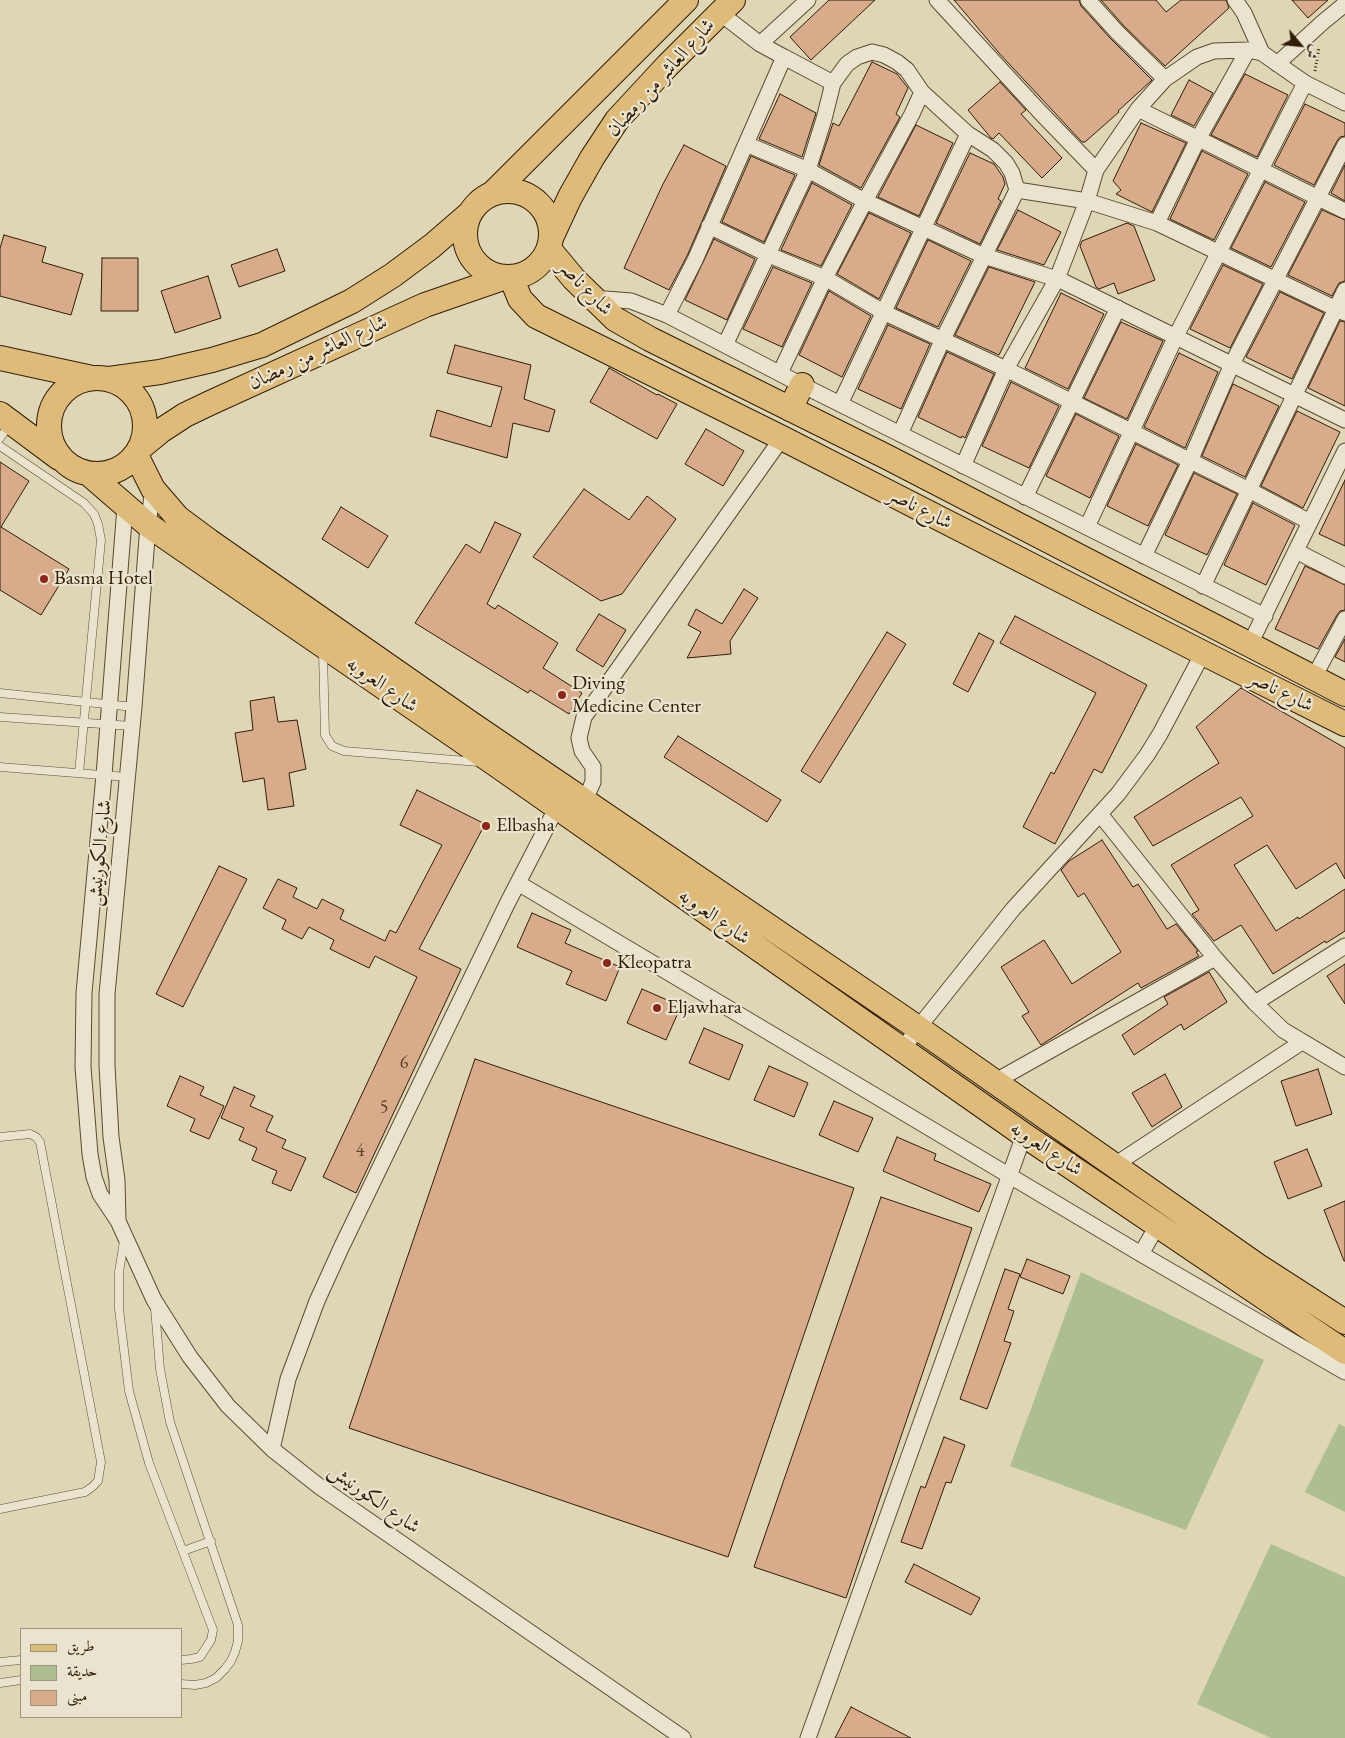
<!DOCTYPE html>
<html>
<head>
<meta charset="utf-8">
<style>
  body { margin:0 }
  #map { position:relative; width:1345px; height:1738px; overflow:hidden; background:#ded6b5; font-family:"EB Garamond",Amiri,serif }
  canvas { display:block }
  .legend { position:absolute; left:20px; top:1628px; width:162px; height:90px; box-sizing:border-box; background:#eae4cf; border:1px solid #a0947f; margin:0; padding:6px 9px; list-style:none; font-size:15px; color:#311d06 }
  .legend li { display:flex; align-items:center; gap:10px; height:25px }
  .legend b { width:25px; border:1px solid #a0947f }
  .north { position:absolute; left:1275px; top:20px; width:50px; height:50px; -webkit-text-stroke:4px #eae4cf; paint-order:stroke; rotate:118deg; font-size:14px; font-weight:700; line-height:20px; text-align:center; color:#311d06 }
  .north::after { content:''; display:block; margin:auto; width:18px; height:22px; background:#311d06; clip-path:polygon(50% 0,100% 100%,50% 72%,0 100%) }
</style>
</head>
<body>
<div id="map">
<canvas width="1345" height="1738"></canvas>
<ul class="legend">
<li><b style="height:6px;background:#dfbb7a"></b>طريق</li>
<li><b style="height:14px;background:#adbf91"></b>حديقة</li>
<li><b style="height:14px;background:#d8ac8a"></b>مبنى</li>
</ul>
<div class="north">ش</div>
</div>
<script>
const ctx = document.querySelector('canvas').getContext('2d');
ctx.lineJoin = 'round';
function fillPath(path, color) { ctx.fillStyle = color; ctx.fill(path, 'evenodd'); }
const shape = rows => new Path2D(rows.map(r => 'M' + r).join(''));
function stroke(path, color, width, dash) { ctx.strokeStyle = color; ctx.lineWidth = width; ctx.lineCap = dash ? 'butt' : 'round'; ctx.setLineDash(dash || []); ctx.stroke(path); }
function label(font, color, halo, rows, align = 'center') {
  ctx.font = font + ' "EB Garamond",Amiri,serif'; ctx.lineWidth = 4.5; ctx.setLineDash([]); ctx.textBaseline = 'middle'; ctx.strokeStyle = halo; ctx.fillStyle = color; for (const [text, x, y, turn = 0] of rows) {
    ctx.save(); ctx.translate(x, y); ctx.rotate((+turn || 0) * Math.PI / 180); ctx.textAlign = isNaN(turn) ? turn : align; if (halo) ctx.strokeText(text, 0, 0); ctx.fillText(text, 0, 0); ctx.restore();
  }
}
fillPath(shape([
  [1081,1272,1264,1360,1186,1530,1010,1466],
  [1339,1424,1345,1427,1345,1512,1305,1492],
  [1271,1544,1345,1577,1345,1738,1271,1738,1197,1704]
]), '#adbf91');
const building = shape([
  [829,0,875,0,811,60,790,37,829,0],
  [954,0,1079,0,1081,6,1110,38,1152,80,1118,111,1119,112,1085,142,1082,142,999,53,954,0],
  [1101,0,1156,0,1166,12,1181,0,1226,0,1229,8,1165,66,1124,26,1101,0],
  [1292,0,1328,0,1308,18,1292,0],
  [872,62,897,74,908,88,896,114,900,117,861,188,819,165,833,123,839,126,872,62],
  [1245,74,1288,95,1257,157,1211,135,1245,74],
  [1189,80,1213,93,1194,126,1171,115,1189,80],
  [1000,82,1026,110,1021,114,1062,158,1042,178,999,133,993,139,991,138,968,110,1000,82],
  [780,94,816,113,802,157,759,139,780,94],
  [1305,104,1345,123,1345,136,1340,137,1337,141,1314,185,1274,165,1305,104],
  [1141,123,1186,143,1152,212,1116,194,1121,190,1113,181,1141,123],
  [916,125,953,143,919,216,878,197,916,125],
  [684,145,726,166,687,256,669,290,624,268,663,184,684,145],
  [1202,151,1248,174,1214,240,1170,219,1202,151],
  [970,153,994,164,1003,177,1005,184,998,199,1001,201,980,244,936,223,970,153],
  [751,156,795,175,764,242,722,222,751,156],
  [1345,165,1345,201,1331,193,1345,165],
  [1265,182,1305,202,1271,267,1231,248,1265,182],
  [812,183,852,205,821,266,781,250,812,183],
  [1018,210,1061,232,1044,265,997,250,1018,210],
  [1322,210,1345,220,1345,281,1339,283,1332,296,1288,275,1322,210],
  [869,213,911,233,879,299,837,274,869,213],
  [1127,223,1134,226,1155,280,1118,294,1114,283,1099,289,1096,287,1080,246,1082,241,1127,223],
  [4,235,46,247,42,262,83,274,71,315,0,296,0,248,4,235],
  [714,239,755,259,727,320,685,300,714,239],
  [928,240,971,261,938,327,896,308,928,240],
  [277,249,285,271,239,287,231,265,277,249],
  [102,258,138,258,138,311,101,311,102,258],
  [1223,265,1263,284,1230,348,1190,329,1223,265],
  [773,267,812,283,782,347,743,329,773,267],
  [989,267,1035,282,999,355,955,335,989,267],
  [208,276,221,318,175,333,161,291,208,276],
  [829,291,871,316,842,377,799,355,829,291],
  [1280,292,1324,313,1292,379,1246,357,1280,292],
  [1061,293,1104,314,1068,389,1025,368,1061,293],
  [1340,321,1345,322,1345,406,1308,388,1340,321],
  [1121,322,1163,341,1127,419,1084,398,1121,322],
  [888,325,930,344,901,409,858,389,888,325],
  [455,345,531,365,524,399,555,410,549,432,513,423,507,458,430,436,437,410,491,427,502,387,447,373,455,345],
  [947,352,994,374,965,438,962,436,961,438,918,417,947,352],
  [1179,353,1218,372,1185,448,1144,427,1179,353],
  [609,368,657,395,658,394,677,404,657,439,590,402,609,368],
  [1011,382,1059,406,1029,468,982,446,1011,382],
  [1233,384,1279,406,1245,477,1202,456,1233,384],
  [1297,411,1340,432,1303,508,1261,486,1297,411],
  [1076,414,1119,436,1090,498,1046,476,1076,414],
  [706,429,744,451,723,486,685,464,706,429],
  [1136,444,1178,465,1148,526,1107,506,1136,444],
  [0,462,29,481,1,527,69,569,41,615,0,590,0,462],
  [1194,473,1237,494,1207,555,1165,535,1194,473],
  [1345,480,1345,546,1319,534,1345,480],
  [584,489,629,520,647,496,676,519,622,594,601,601,533,557,584,489],
  [1253,503,1295,525,1266,585,1224,565,1253,503],
  [341,507,388,536,368,568,322,539,341,507],
  [495,522,521,534,487,604,495,609,498,605,558,643,543,668,582,693,569,714,530,690,528,693,415,623,466,544,480,553,495,522],
  [1305,566,1345,585,1345,610,1340,611,1337,615,1318,649,1275,629,1305,566],
  [744,589,758,598,730,641,731,654,687,658,701,632,688,625,696,609,722,624,744,589],
  [599,614,626,630,603,667,576,650,599,614],
  [1015,616,1147,685,1102,773,1094,769,1055,844,1023,827,1051,772,1054,774,1096,693,1000,643,1015,616],
  [887,632,906,644,820,783,801,771,887,632],
  [979,633,994,641,968,692,953,684,979,633],
  [1345,639,1345,662,1335,657,1345,639],
  [1241,688,1345,748,1345,879,1336,863,1296,889,1267,845,1234,865,1276,931,1298,917,1299,919,1345,889,1345,931,1326,943,1325,941,1273,974,1241,925,1214,941,1192,914,1199,910,1171,865,1253,816,1241,797,1153,846,1134,817,1219,763,1196,727,1241,688],
  [274,697,278,722,297,720,306,769,289,773,294,806,268,810,264,778,243,782,235,733,253,730,250,701,274,697],
  [678,736,781,800,767,822,664,757,678,736],
  [417,790,485,824,419,949,461,969,356,1193,323,1177,417,977,375,956,369,968,330,949,334,940,309,927,302,939,282,929,286,920,263,908,278,879,297,888,293,897,317,909,322,899,344,910,340,919,385,941,390,930,396,933,442,845,400,825,417,790],
  [1102,840,1133,887,1138,884,1167,929,1176,924,1198,951,1196,952,1199,956,1141,988,1138,983,1041,1045,1022,1016,1029,1012,1001,967,1044,940,1072,984,1121,952,1084,893,1078,897,1061,870,1069,861,1102,840],
  [219,866,247,879,183,1007,156,994,219,866],
  [532,913,571,930,565,943,620,967,606,1001,566,984,572,971,517,947,532,913],
  [1345,964,1345,1004,1327,976,1345,964],
  [1209,972,1227,1002,1184,1030,1181,1024,1134,1055,1122,1035,1168,1004,1164,997,1209,972],
  [642,989,681,1006,666,1040,627,1023,642,989],
  [704,1028,743,1045,729,1080,689,1063,704,1028],
  [475,1059,854,1188,728,1557,349,1428,475,1059],
  [769,1066,808,1083,794,1117,754,1100,769,1066],
  [1318,1069,1332,1114,1296,1126,1281,1081,1318,1069],
  [1165,1074,1182,1107,1152,1127,1132,1093,1165,1074],
  [180,1076,204,1087,200,1095,224,1106,209,1139,190,1131,195,1119,167,1106,180,1076],
  [234,1087,255,1096,250,1106,273,1116,266,1131,286,1140,282,1148,306,1158,291,1191,272,1183,277,1171,252,1160,257,1148,239,1140,244,1128,221,1118,234,1087],
  [834,1101,873,1118,858,1152,819,1135,834,1101],
  [897,1137,936,1154,934,1160,991,1184,979,1212,883,1171,897,1137],
  [1307,1149,1322,1186,1288,1199,1274,1162,1307,1149],
  [881,1197,972,1228,846,1598,754,1567,881,1197],
  [1345,1201,1345,1261,1344,1261,1324,1210,1345,1201],
  [1027,1259,1070,1276,1063,1294,1020,1277,1027,1259],
  [1005,1269,1020,1274,1008,1309,1014,1311,1004,1341,1011,1343,987,1409,960,1399,1005,1269],
  [944,1437,965,1445,951,1483,946,1482,922,1549,901,1542,921,1486,925,1488,944,1437],
  [914,1564,980,1598,971,1615,905,1582,914,1564],
  [851,1707,911,1738,835,1738,851,1707]
]);
fillPath(building, '#d8ac8a');
stroke(building, '#311d06', 1);
const service = shape([
  [0,438,10,424],
  [0,446,84,503,94,514,98,524,101,540,79,773],
  [323,652,325,735,332,746,344,751,479,762],
  [0,693,134,707],
  [0,717,132,726],
  [0,767,127,777],
  [0,1137,30,1134,36,1137,40,1142,101,1462,98,1481,92,1487,85,1492,0,1509],
  [124,1241,119,1272,119,1309,129,1391,149,1463,213,1630,211,1640,200,1657,191,1659,181,1660],
  [155,1308,160,1369,170,1422,238,1625,238,1641,235,1652,231,1661,225,1669,216,1678,206,1683,195,1685,181,1684],
  [183,1551,211,1541],
  [0,1662,21,1660],
  [0,1683,21,1680]
]);
const minor = shape([
  [937,0,1040,112,1096,170],
  [1088,0,1117,32,1165,79],
  [1235,0,1244,13,1262,53],
  [760,44,808,0],
  [784,57,833,83],
  [1277,64,1323,22,1345,4],
  [1138,109,1345,211],
  [746,144,808,170,865,201,984,256,1057,279],
  [1157,223,1198,139,1248,50],
  [709,226,769,255,825,278,885,313,1006,369,1249,490,1310,522],
  [1056,278,1345,420],
  [593,298,631,301,667,315,802,385,1265,616],
  [667,315,695,260,784,57,760,44,720,13],
  [725,345,808,170,824,119,833,83,847,64,857,57,872,52,884,55,897,62,907,70,922,92,968,134,993,150,1006,163,1012,173,1017,190],
  [780,373,825,278,865,201,912,114,922,92],
  [840,404,968,134],
  [900,434,942,341,1017,190,1087,201,1157,223,1345,313],
  [963,466,1006,369,1057,279,1087,201,1096,170,1138,109,1165,79,1197,57,1214,51,1248,50,1262,53,1305,83,1345,103],
  [1025,497,1118,308],
  [125,507,104,775,84,993,83,1067,90,1154,94,1177,100,1194,118,1221,154,1300,190,1357,228,1406,272,1449,320,1487,683,1738],
  [1087,527,1176,336,1305,83],
  [1296,551,1345,576],
  [1144,556,1190,461,1232,364,1345,145],
  [1203,586,1345,290],
  [1250,644,1345,451],
  [1313,679,1345,619],
  [585,800,593,782,593,767,582,751,579,738,584,717,782,438],
  [1100,814,1215,958,1255,1003,1283,1030,1345,1067],
  [518,883,1141,1254,1345,1372],
  [1255,1003,1345,946],
  [903,1049,918,1028,1013,909,1118,794,1147,755,1160,734,1203,653],
  [994,1082,1215,958],
  [1113,1166,1302,1042],
  [118,1221,117,1180,111,1137,107,1066,107,994,134,707,148,525,153,489],
  [1141,1254,1157,1226],
  [272,1449,288,1379,317,1301,342,1246,507,904,557,807],
  [808,1738,1024,1135]
]);
const primary = shape([
  '465 234a43 43 0 1 1 86 0a43 43 0 1 1-86 0Z',
  [493,193,686,0],
  [551,238,570,197,592,158,617,120,667,66,733,0],
  [549,249,574,279,615,319,650,339,887,457,1345,694],
  [511,277,520,299,536,316,782,438,1203,653,1345,724],
  [0,358,92,378],
  '49 426a48 48 0 1 1 96 0a48 48 0 1 1-96 0Z',
  [109,379,160,372,212,360,262,345,352,301,393,275,432,246,469,214],
  [790,409,802,385],
  [0,414,59,458],
  [140,448,162,430,185,415,210,403,425,305,506,277],
  [136,455,153,489,178,518,209,541,470,723,918,1028,1258,1266,1345,1322],
  [89,474,148,525,494,763,1024,1135,1345,1352]
]);
stroke(service, '#5c4b32', 9);
stroke(minor, '#5c4b32', 17);
stroke(primary, '#311d06', 26);
stroke(shape([
  [1315,71,1319,47]
]), '#311d06', 3, [1, 2.5]);
stroke(service, '#eae4cf', 8);
stroke(minor, '#eae4cf', 15);
stroke(primary, '#dfbb7a', 24);
for (const [x, y, r, color] of [
  [44,579,5,"#8f2418"],
  [562,695,5,"#8f2418"],
  [486,826,5,"#8f2418"],
  [607,963,5,"#8f2418"],
  [657,1008,5,"#8f2418"]
]) { const dot = new Path2D(); dot.arc(x, y, r, 0, 2 * Math.PI); ctx.fillStyle = color; ctx.fill(dot); stroke(dot, '#eae4cf', 2); }
label('18px', '#5b4127', null, [
  ["6",404,1063],
  ["5",384,1108],
  ["4",360,1151]
]);
label('20px', '#311d06', '#eae4cf', [
  ["شارع العاشر من رمضان",661,78,-48],
  ["شارع ناصر",585,288,46],
  ["شارع العاشر من رمضان",318,353,-25],
  ["شارع ناصر",920,509,27],
  ["شارع العروبه",382,685,35],
  ["شارع ناصر",1281,692,26],
  ["شارع الكورنيش",100,853,-84],
  ["شارع العروبه",714,917,35],
  ["شارع العروبه",1046,1149,34],
  ["شارع الكورنيش",374,1499,35]
]);
label('20px', '#311d06', '#eae4cf', [
  ["Basma Hotel",54,579],
  ["Diving",572,684],
  ["Medicine Center",572,707],
  ["Elbasha",496,826],
  ["Kleopatra",617,963],
  ["Eljawhara",667,1008]
], 'left');
</script>
</body>
</html>
